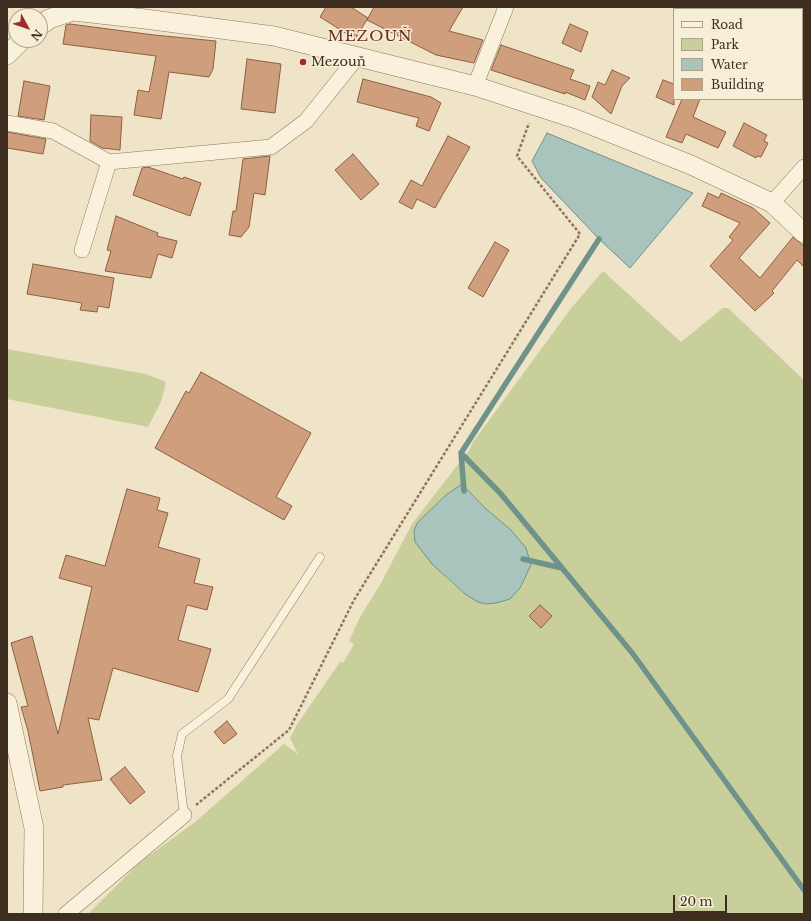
<!DOCTYPE html>
<html>
<head>
<meta charset="utf-8">
<style>
  body { margin:0 }
  #map { position:relative; width:811px; height:921px; overflow:hidden; background:#f0e4c8; font-family:"Libre Baskerville",serif }
  canvas { display:block }
  .frame { position:absolute; inset:0; border:8px solid #3d2e20; pointer-events:none }
  .legend { position:absolute; left:673px; top:8px; width:130px; height:92px; box-sizing:border-box; background:#f7eed8; border:1px solid #ada18e; margin:0; padding:5px 7px; list-style:none; font-size:12px; color:#3d2e20 }
  .legend li { display:flex; align-items:center; gap:8px; height:20px }
  .legend b { width:20px; border:1px solid #ada18e }
  .north { position:absolute; left:8px; top:8px; width:40px; height:40px; box-sizing:border-box; background:#f7eed8; border:1px solid #ada18e; border-radius:50%; rotate:130deg; font-size:11px; font-weight:700; line-height:16px; text-align:center; color:#3d2e20 }
  .north::after { content:''; display:block; margin:auto; width:14px; height:18px; background:#9e2a2b; clip-path:polygon(50% 0,100% 100%,50% 72%,0 100%) }
  .scale { position:absolute; left:673px; top:895px; width:54px; height:18px; box-sizing:border-box; border:2px solid #3d2e20; border-top:0; padding-left:5px; font-size:12px; line-height:14px; white-space:nowrap; color:#3d2e20; -webkit-text-stroke:3px #f7eed8; paint-order:stroke }
</style>
</head>
<body>
<div id="map">
<canvas width="811" height="921"></canvas>
<div class="frame"></div>
<ul class="legend">
<li><b style="height:5px;background:#faf1dc"></b>Road</li>
<li><b style="height:11px;background:#c9cf9b"></b>Park</li>
<li><b style="height:11px;background:#a9c4bc"></b>Water</li>
<li><b style="height:11px;background:#cf9f7d"></b>Building</li>
</ul>
<div class="north">N</div>
<div class="scale">20 m</div>
</div>
<script>
const ctx = document.querySelector('canvas').getContext('2d');
ctx.lineJoin = 'round';
function fillPath(path, color) { ctx.fillStyle = color; ctx.fill(path, 'evenodd'); }
const shape = rows => new Path2D(rows.map(r => 'M' + r).join(''));
function stroke(path, color, width, dash) { ctx.strokeStyle = color; ctx.lineWidth = width; ctx.lineCap = dash ? 'butt' : 'round'; ctx.setLineDash(dash || []); ctx.stroke(path); }
function label(font, color, halo, rows, align = 'center') {
  ctx.font = font + ' "Libre Baskerville",serif'; ctx.lineWidth = 3; ctx.setLineDash([]); ctx.textBaseline = 'middle'; ctx.strokeStyle = halo; ctx.fillStyle = color; for (const [text, x, y, turn = 0] of rows) {
    ctx.save(); ctx.translate(x, y); ctx.rotate((+turn || 0) * Math.PI / 180); ctx.textAlign = isNaN(turn) ? turn : align; if (halo) ctx.strokeText(text, 0, 0); ctx.fillText(text, 0, 0); ctx.restore();
  }
}
fillPath(shape([
  [603,271,681,342,723,308,728,308,804,380,804,914,88,914,139,863,195,822,284,744,298,754,290,738,298,723,340,662,343,663,354,644,349,641,360,617,381,583,412,524,469,450,473,442,572,307],
  [462,484,485,508,531,565,520,588,465,594,447,579,418,522,446,495],
  [7,349,146,374,166,382,161,402,148,427,7,399]
]), '#c9cf9b');
const water = shape([
  [547,133,693,193,630,268,599,239,541,178,532,161,547,133],
  [462,484,485,508,511,530,526,548,531,565,520,588,510,599,496,603,486,604,478,602,465,594,432,564,415,542,414,530,418,522,446,495,462,484]
]);
fillPath(water, '#a9c4bc');
stroke(water, '#6f938a', 1);
stroke(shape([
  [599,239,461,453,501,494,633,654,804,890],
  [461,453,464,491],
  [523,559,562,568]
]), '#6f938a', 5.5);
const building = shape([
  [326,7,351,7,368,18,355,39,320,17,326,7],
  [374,7,463,7,449,31,483,40,474,63,436,55,367,20,374,7],
  [70,24,154,35,216,41,213,69,209,77,169,72,161,119,134,115,138,90,149,92,156,56,63,44,66,25,70,24],
  [570,24,588,32,581,52,562,43,570,24],
  [501,45,574,70,570,79,590,86,585,100,565,92,565,94,491,70,501,45],
  [247,59,281,64,275,113,241,109,247,59],
  [612,70,630,78,622,86,611,114,592,97,598,82,605,85,612,70],
  [363,79,431,97,441,103,429,131,416,126,419,118,357,102,363,79],
  [663,80,674,84,674,105,656,97,663,80],
  [24,81,50,86,44,120,18,116,24,81],
  [682,99,700,99,693,117,726,132,718,148,686,134,682,143,666,137,682,99],
  [91,115,122,117,120,150,102,148,90,141,91,115],
  [744,123,767,135,764,141,768,143,761,157,757,156,756,158,733,146,744,123],
  [7,132,46,139,43,154,7,148,7,132],
  [448,136,470,147,435,208,417,199,412,209,399,202,411,180,422,186,448,136],
  [353,154,379,184,361,200,335,170,353,154],
  [270,156,265,195,254,193,249,227,241,237,229,235,233,211,236,211,243,159,270,156],
  [148,167,183,179,184,177,201,183,190,216,133,195,142,168,148,167],
  [708,193,719,198,721,193,753,208,770,223,739,258,760,278,793,237,804,246,804,267,797,260,772,291,774,293,755,311,710,266,733,240,729,237,740,223,702,206,708,193],
  [116,216,158,233,157,236,177,241,172,258,158,254,151,278,105,271,111,251,107,250,116,216],
  [495,242,509,250,483,297,468,288,495,242],
  [33,264,114,278,109,308,98,306,97,312,80,310,82,303,27,294,33,264],
  [201,372,311,433,276,497,292,506,284,520,155,448,186,391,189,393,201,372],
  [127,489,160,498,157,510,168,513,158,547,200,559,194,583,213,587,207,610,187,605,178,640,211,649,198,692,113,668,99,720,88,718,102,780,63,785,63,787,40,791,28,731,21,707,28,706,11,643,32,636,58,734,92,587,59,578,66,555,105,566,127,489],
  [540,605,552,616,541,628,529,616,540,605],
  [227,721,237,734,224,744,214,732,227,721],
  [125,767,145,792,130,804,110,779,125,767]
]);
fillPath(building, '#cf9f7d');
stroke(building, '#8d5f41', 1);
const service = shape([
  [184,815,177,756,182,734,228,699,320,557]
]);
const minor = shape([
  [475,86,506,7],
  [7,123,53,131,109,162,271,147,306,121,358,56],
  [772,203,804,167],
  [82,250,109,162],
  [66,914,184,815]
]);
const tertiary = shape([
  [40,26,49,19,73,11,145,19,274,36,475,86,576,119,691,165,772,203,804,233],
  [7,55,22,40],
  [7,703,34,828,33,914]
]);
stroke(service, '#8d765c', 9);
stroke(minor, '#8d765c', 16);
stroke(tertiary, '#8d765c', 20);
stroke(shape([
  [196,805,289,730,354,600,580,234,517,156,529,123]
]), '#8d765c', 2.5, [3, 2]);
stroke(service, '#faf1dc', 8);
stroke(minor, '#faf1dc', 15);
stroke(tertiary, '#faf1dc', 19);
for (const [x, y, r, color] of [
  [303,62,4,"#9e2a2b"]
]) { const dot = new Path2D(); dot.arc(x, y, r, 0, 2 * Math.PI); ctx.fillStyle = color; ctx.fill(dot); stroke(dot, '#f7eed8', 1.5); }
label('13px', '#3d2e20', '#f7eed8', [
  ["Mezouň",311,62]
], 'left');
ctx.letterSpacing = '1px';
label('15px', '#6b2e1e', '#f7eed8', [
  ["MEZOUŇ",370,37]
]);
ctx.letterSpacing = '0px';
</script>
</body>
</html>
